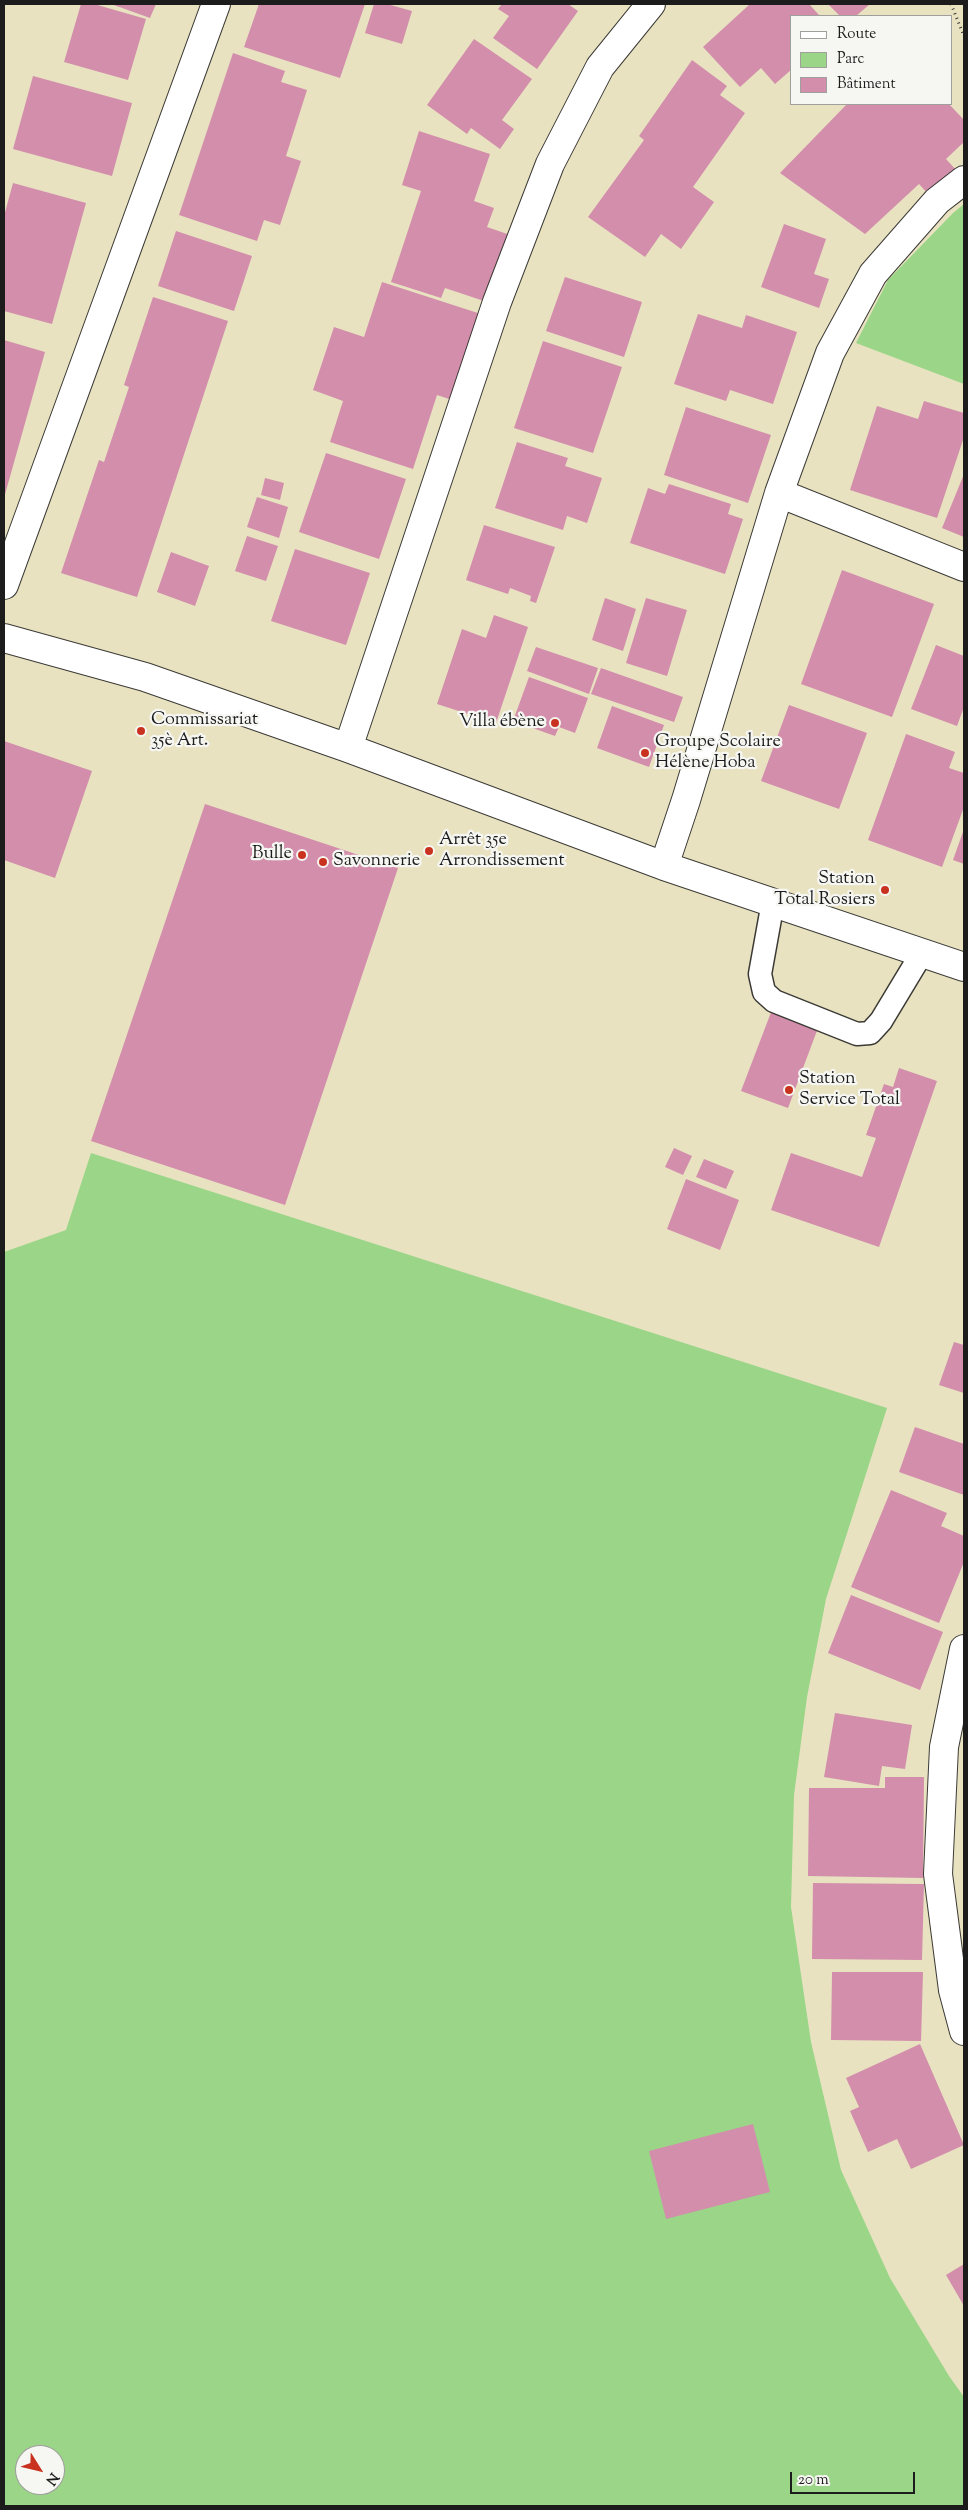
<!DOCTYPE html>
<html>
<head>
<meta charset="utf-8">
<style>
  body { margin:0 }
  #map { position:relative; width:968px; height:2510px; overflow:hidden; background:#e8e2c1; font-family:"Sorts Mill Goudy",serif }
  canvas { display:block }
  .frame { position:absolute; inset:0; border:5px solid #1c1c1c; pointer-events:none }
  .legend { position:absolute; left:790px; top:15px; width:162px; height:90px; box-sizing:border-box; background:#f6f6f2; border:1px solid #9f9f9c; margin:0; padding:6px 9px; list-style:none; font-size:15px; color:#1c1c1c }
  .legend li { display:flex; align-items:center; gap:10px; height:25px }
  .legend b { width:25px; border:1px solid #9f9f9c }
  .north { position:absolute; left:15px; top:2445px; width:50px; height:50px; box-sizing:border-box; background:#f6f6f2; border:1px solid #9f9f9c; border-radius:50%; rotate:126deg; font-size:14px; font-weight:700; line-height:20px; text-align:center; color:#1c1c1c }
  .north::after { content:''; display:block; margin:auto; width:18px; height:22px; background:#c8321e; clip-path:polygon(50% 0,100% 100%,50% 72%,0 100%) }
  .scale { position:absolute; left:790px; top:2472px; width:125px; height:22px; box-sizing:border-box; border:2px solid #1c1c1c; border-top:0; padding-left:6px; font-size:15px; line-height:18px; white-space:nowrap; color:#1c1c1c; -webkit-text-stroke:4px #f6f6f2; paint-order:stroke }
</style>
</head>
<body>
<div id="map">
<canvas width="968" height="2510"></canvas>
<div class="frame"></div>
<ul class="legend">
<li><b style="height:6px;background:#fff"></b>Route</li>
<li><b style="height:14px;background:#9ad588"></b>Parc</li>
<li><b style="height:14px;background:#d28eab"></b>Bâtiment</li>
</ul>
<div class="north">N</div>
<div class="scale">20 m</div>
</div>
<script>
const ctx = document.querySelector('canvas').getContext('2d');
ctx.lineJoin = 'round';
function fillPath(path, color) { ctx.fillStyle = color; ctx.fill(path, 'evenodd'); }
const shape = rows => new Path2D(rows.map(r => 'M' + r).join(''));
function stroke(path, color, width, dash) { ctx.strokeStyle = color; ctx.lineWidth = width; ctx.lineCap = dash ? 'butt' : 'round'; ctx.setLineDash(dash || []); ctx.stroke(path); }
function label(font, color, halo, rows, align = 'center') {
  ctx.font = font + ' "Sorts Mill Goudy",serif'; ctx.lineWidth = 4.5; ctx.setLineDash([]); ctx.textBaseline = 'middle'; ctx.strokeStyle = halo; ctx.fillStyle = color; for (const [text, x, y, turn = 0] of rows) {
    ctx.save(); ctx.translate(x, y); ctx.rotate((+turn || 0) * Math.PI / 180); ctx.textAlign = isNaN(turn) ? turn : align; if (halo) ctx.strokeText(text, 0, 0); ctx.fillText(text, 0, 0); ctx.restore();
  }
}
fillPath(shape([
  [964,204,964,384,856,343,888,280,953,213],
  [91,1153,887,1408,826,1599,807,1697,794,1795,791,1907,811,2042,841,2170,890,2278,949,2376,964,2397,964,2506,4,2506,4,1252,66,1230],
  [25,2455,55,2455,55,2485,25,2485]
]), '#9ad588');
fillPath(shape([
  [81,4,94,4,146,19,128,80,64,62],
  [111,4,156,4,150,18],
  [259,4,365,4,340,78,244,47],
  [374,4,387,4,412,11,402,44,365,33],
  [502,4,568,4,578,11,537,69,493,38,509,16,498,9],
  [750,4,809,4,819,15,792,16,792,69,775,84,761,68,740,87,703,47],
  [828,4,870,4,856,16,840,16],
  [474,39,532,79,502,120,514,129,500,149,471,128,467,134,427,105],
  [233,53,285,71,281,82,307,90,286,156,301,161,280,225,264,220,257,241,179,215],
  [692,60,727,86,720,95,745,113,693,187,714,202,681,249,661,234,645,257,588,217,644,140,639,136],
  [33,76,132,103,112,176,13,149],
  [847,104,949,104,964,120,964,142,946,159,957,171,930,196,919,184,865,234,780,173],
  [419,131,490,154,474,201,494,208,487,227,513,236,490,303,445,288,441,298,391,282,421,191,402,185],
  [13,183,86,203,52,324,4,311,4,216],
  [784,224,826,239,814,274,829,279,819,308,761,287],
  [176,231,252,256,234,311,158,286],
  [565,277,642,302,624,357,546,331],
  [382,282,484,315,455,401,437,395,413,469,330,442,343,401,313,390,334,327,364,337],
  [153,297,228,321,137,597,61,573,99,460,104,462,129,387,124,385],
  [698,314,742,328,746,315,797,332,773,404,730,390,726,401,674,384],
  [4,340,45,352,4,498],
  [543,341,622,367,593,453,514,428],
  [924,401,964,413,964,437,937,518,850,490,877,406,918,419],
  [686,407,771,435,748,503,664,475],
  [517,442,568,458,565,466,602,478,587,523,567,516,563,530,495,508],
  [326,453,406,479,379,559,299,532],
  [964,474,964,537,942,528],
  [265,478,284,483,280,500,261,495],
  [669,484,731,504,728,514,743,519,725,574,630,543,648,488,665,494],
  [257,497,288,507,279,538,247,527],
  [484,525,555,547,536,603,530,601,531,596,510,588,508,594,466,580],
  [247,536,278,546,266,581,235,571],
  [295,549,370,573,346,645,271,621],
  [171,552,209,566,195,606,157,592],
  [842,570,934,604,892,717,801,684],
  [605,598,636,609,623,651,592,640],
  [646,598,687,610,667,676,626,663],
  [494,615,528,627,496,723,437,704,462,629,486,638],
  [936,645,964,656,964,707,957,726,911,709],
  [536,647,598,668,589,694,527,671],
  [601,668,683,697,674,722,591,694],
  [529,677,588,698,575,733,559,727,555,736,513,721],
  [789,705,867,733,839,809,761,781],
  [612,706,664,725,649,767,597,748],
  [906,734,955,752,949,768,964,773,964,807,942,867,868,840],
  [4,741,92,771,55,878,4,860],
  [205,804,398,868,285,1205,91,1141],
  [964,829,964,864,953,860],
  [778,994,824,1012,788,1108,741,1091],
  [899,1068,937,1081,879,1247,771,1210,791,1153,862,1177,876,1138,866,1135,884,1084,893,1087],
  [674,1148,692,1156,683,1175,665,1167],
  [704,1159,734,1171,726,1189,696,1177],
  [686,1179,739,1200,720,1250,667,1229],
  [954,1342,964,1345,964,1393,939,1385],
  [915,1427,964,1444,964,1495,899,1472],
  [891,1490,947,1513,941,1526,964,1536,964,1562,939,1623,851,1587],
  [851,1595,943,1632,920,1690,828,1653],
  [835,1713,912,1725,905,1769,882,1766,879,1786,824,1777],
  [885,1777,924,1777,923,1878,808,1876,809,1788,885,1788],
  [813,1883,924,1884,922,1960,812,1959],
  [832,1972,923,1972,921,2041,831,2040],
  [920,2044,964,2145,911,2169,897,2139,868,2152,850,2111,859,2107,846,2078],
  [753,2124,770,2192,666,2219,649,2151],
  [964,2264,964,2306,946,2275]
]), '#d28eab');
const lane = shape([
  [773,902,760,974,764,992,774,1001,857,1034,870,1033,881,1021,922,953]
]);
const street = shape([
  [779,493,964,567],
  [4,585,216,4],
  [4,638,145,677,348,748,664,866,964,967],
  [348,748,497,302,550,164,600,67,651,4],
  [664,866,686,800,779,493,830,353,873,274,937,201,964,180],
  [964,1649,944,1747,938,1874,953,1990,964,2031]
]);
stroke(lane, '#3b3a35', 25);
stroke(street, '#3b3a35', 30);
stroke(shape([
  [951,4,964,36]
]), '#3b3a35', 3, [1, 4]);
stroke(lane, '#fff', 22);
stroke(street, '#fff', 28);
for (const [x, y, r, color] of [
  [555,723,5,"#c8321e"],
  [141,731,5,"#c8321e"],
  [645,753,5,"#c8321e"],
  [429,851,5,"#c8321e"],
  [302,855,5,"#c8321e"],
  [323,862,5,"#c8321e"],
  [885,890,5,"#c8321e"],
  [789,1090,5,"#c8321e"]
]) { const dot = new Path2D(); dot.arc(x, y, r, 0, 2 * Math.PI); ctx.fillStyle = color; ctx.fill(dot); stroke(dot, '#f6f6f2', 2); }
label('18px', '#1c1c1c', '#f6f6f2', [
  ["Commissariat",151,721],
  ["35è Art.",151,742],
  ["Villa ébène",545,723,"right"],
  ["Groupe Scolaire",655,743],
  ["Hélène Hoba",655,764],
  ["Arrêt 35e",439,841],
  ["Arrondissement",439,862],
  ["Bulle",292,855,"right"],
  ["Savonnerie",333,862],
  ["Station",875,880,"right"],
  ["Total Rosiers",875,901,"right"],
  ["Station",799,1080],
  ["Service Total",799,1101]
], 'left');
</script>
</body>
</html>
